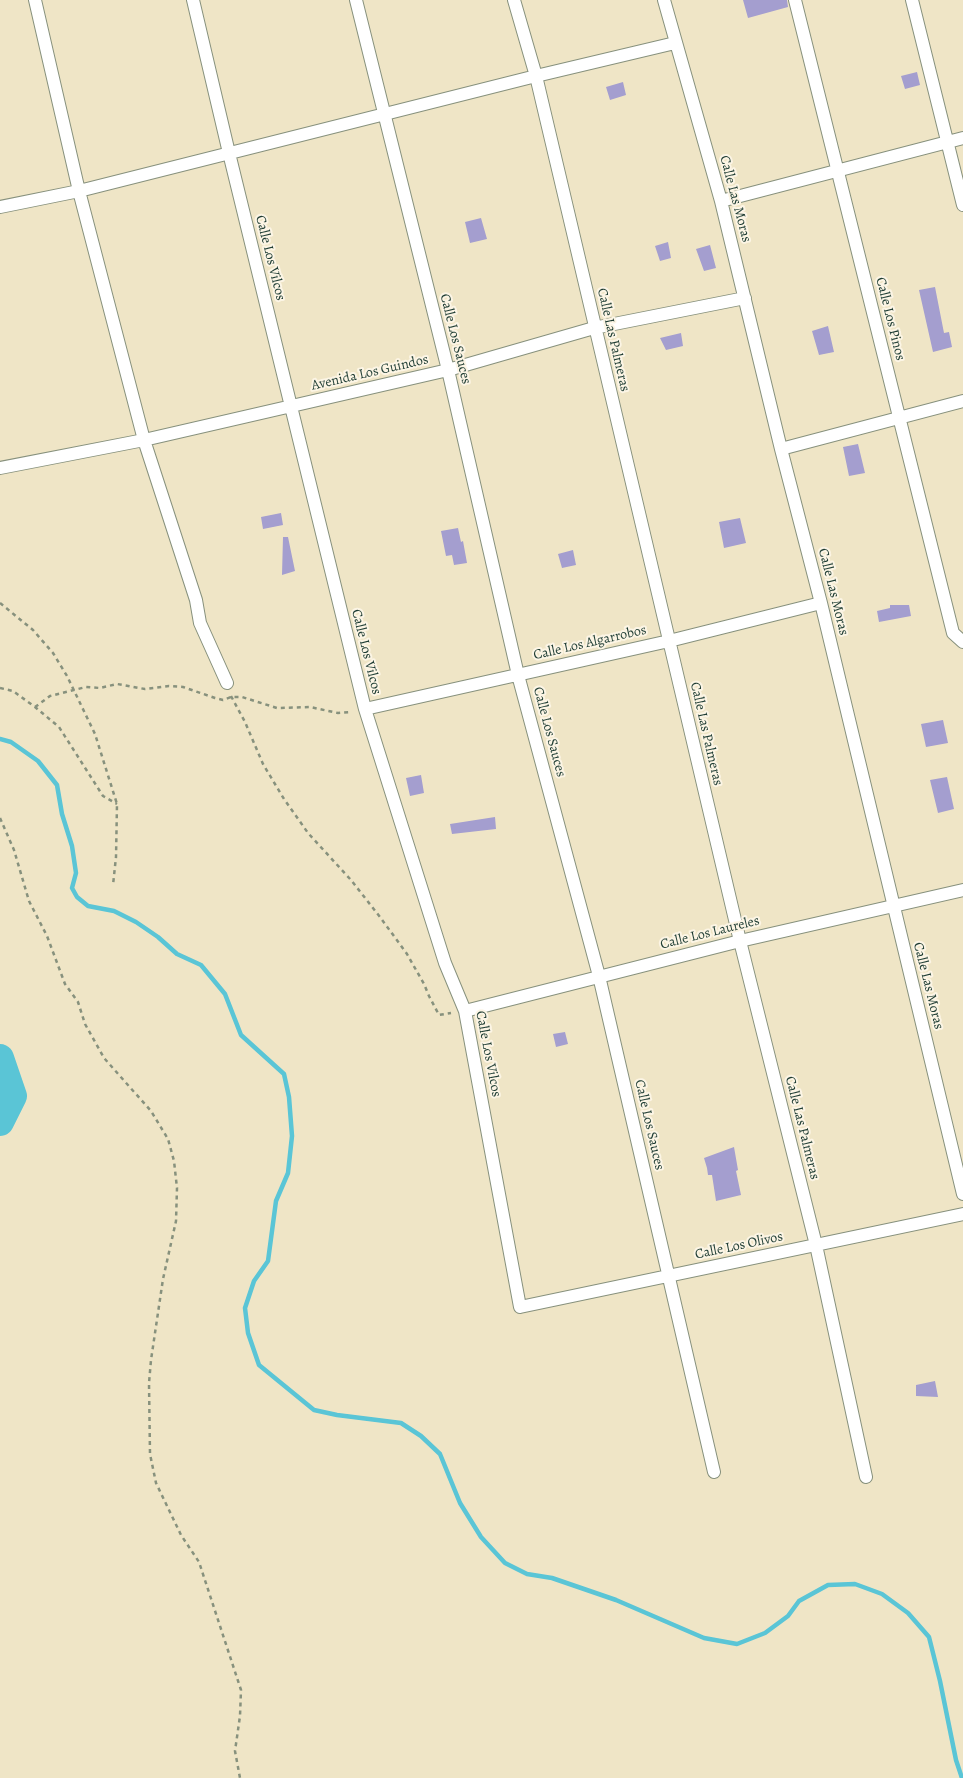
<!DOCTYPE html>
<html>
<head>
<meta charset="utf-8">
<style>
  body { margin:0 }
  canvas { display:block; background:#efe5c6 }
</style>
</head>
<body>
<canvas width="963" height="1778"></canvas>
<script>
const ctx = document.querySelector('canvas').getContext('2d');
ctx.lineJoin = 'round';
const shape = rows => new Path2D(rows.map(r => 'M' + r).join(''));
function stroke(path, color, width, dash) { ctx.strokeStyle = color; ctx.lineWidth = width; ctx.lineCap = dash ? 'butt' : 'round'; ctx.setLineDash(dash || []); ctx.stroke(path); }
function fillPath(path, color) { ctx.fillStyle = color; ctx.fill(path, 'evenodd'); }
function label(font, color, halo, rows, align = 'center') {
  ctx.font = font + ' Alegreya,serif'; ctx.lineWidth = 4; ctx.setLineDash([]); ctx.textBaseline = 'middle'; ctx.strokeStyle = halo; ctx.fillStyle = color; for (const [text, x, y, turn = 0] of rows) {
    ctx.save(); ctx.translate(x, y); ctx.rotate((+turn || 0) * Math.PI / 180); ctx.textAlign = isNaN(turn) ? turn : align; if (halo) ctx.strokeText(text, 0, 0); ctx.fillText(text, 0, 0); ctx.restore();
  }
}
stroke(shape([
  [0,739,11,742,38,761,57,785,62,814,72,846,76,873,72,888,77,897,88,906,114,911,136,922,158,937,177,954,201,965,225,994,241,1035,284,1074,289,1097,292,1136,288,1173,276,1201,268,1261,254,1281,245,1308,248,1333,259,1365,314,1410,337,1415,401,1423,421,1436,440,1454,460,1503,481,1537,505,1563,527,1574,552,1578,616,1600,704,1638,737,1644,765,1633,788,1616,799,1601,828,1585,855,1584,882,1594,908,1613,929,1637,940,1681,956,1760,962,1778]
]), '#5ac5d6', 4.5);
stroke(shape([
  [0,1058,13,1096,0,1122]
]), '#5ac5d6', 28);
fillPath(shape([
  [743,0,787,0,788,7,748,18],
  [917,72,920,85,905,89,901,76],
  [623,82,626,95,610,100,606,87],
  [481,218,487,239,470,243,465,222],
  [668,242,671,258,660,261,655,246],
  [710,245,716,268,704,271,696,249],
  [935,287,944,333,949,332,952,347,933,352,919,290],
  [828,326,834,352,819,355,812,331],
  [681,333,683,346,666,350,660,338],
  [858,444,865,473,849,476,843,447],
  [281,513,283,525,263,529,261,517],
  [740,518,746,543,724,548,719,522],
  [458,528,461,542,463,541,467,563,454,565,452,555,446,556,441,531],
  [283,537,288,537,295,571,282,575],
  [573,550,576,565,562,568,558,554],
  [890,605,909,605,911,616,879,622,877,611,890,608],
  [943,720,948,743,926,747,921,724],
  [421,775,424,793,410,796,406,778],
  [947,777,954,809,938,813,930,780],
  [495,817,496,829,452,834,450,824],
  [565,1032,568,1044,556,1047,553,1034],
  [734,1147,738,1170,736,1171,741,1195,716,1201,712,1175,708,1175,707,1168,704,1158],
  [935,1381,938,1397,916,1396,916,1385]
]), '#a49ecf');
const minor = shape([
  [35,0,79,191,144,440,196,600,200,623,227,683],
  [193,0,229,153,365,709,445,963,465,1011,520,1307,963,1214],
  [356,0,448,370,518,675,599,976,714,1472],
  [514,0,536,76,740,941,816,1245,866,1477],
  [664,0,721,201,781,449,821,603,963,1194],
  [795,0,953,633,963,642],
  [912,0,963,205],
  [721,201,963,138],
  [0,207,79,191,536,76,675,43],
  [781,449,963,401],
  [0,468,144,440,448,370,594,328,745,298],
  [365,709,669,641,821,603],
  [465,1011,740,941,963,890]
]);
stroke(minor, '#87917d', 14);
stroke(shape([
  [0,603,33,630,53,653,67,676,95,734,117,804,116,857,113,885],
  [0,688,13,691,35,707,59,727,103,796,117,804],
  [231,696,245,722,263,764,284,799,308,833,351,880,380,917,407,954,424,984,429,996,439,1015,451,1013],
  [35,707,50,696,86,687,100,688,117,684,145,689,169,686,183,687,215,698,223,700,231,697,242,697,277,708,310,707,338,713,352,712],
  [0,818,14,850,29,901,47,936,65,984,78,1002,85,1024,104,1058,151,1111,168,1139,174,1161,177,1188,176,1221,163,1279,151,1360,149,1383,150,1454,156,1483,181,1535,199,1562,241,1690,240,1716,235,1751,240,1778]
]), '#87917d', 2.5, [4, 4]);
stroke(minor, '#fff', 12);
label('14px', '#1f3d34', '#fcf5e5', [
  ["Calle Las Moras",735,199,75],
  ["Calle Los Vilcos",270,258,76],
  ["Calle Los Pinos",890,319,76],
  ["Calle Los Sauces",455,339,76],
  ["Calle Las Palmeras",613,340,77],
  ["Avenida Los Guindos",370,373,-13],
  ["Calle Las Moras",833,592,76],
  ["Calle Los Algarrobos",590,643,-13],
  ["Calle Los Vilcos",366,652,76],
  ["Calle Los Sauces",549,732,75],
  ["Calle Las Palmeras",706,734,77],
  ["Calle Los Laureles",710,933,-14],
  ["Calle Las Moras",928,986,76],
  ["Calle Los Vilcos",488,1054,79],
  ["Calle Los Sauces",649,1125,77],
  ["Calle Las Palmeras",802,1128,76],
  ["Calle Los Olivos",739,1246,-12]
]);
</script>
</body>
</html>
